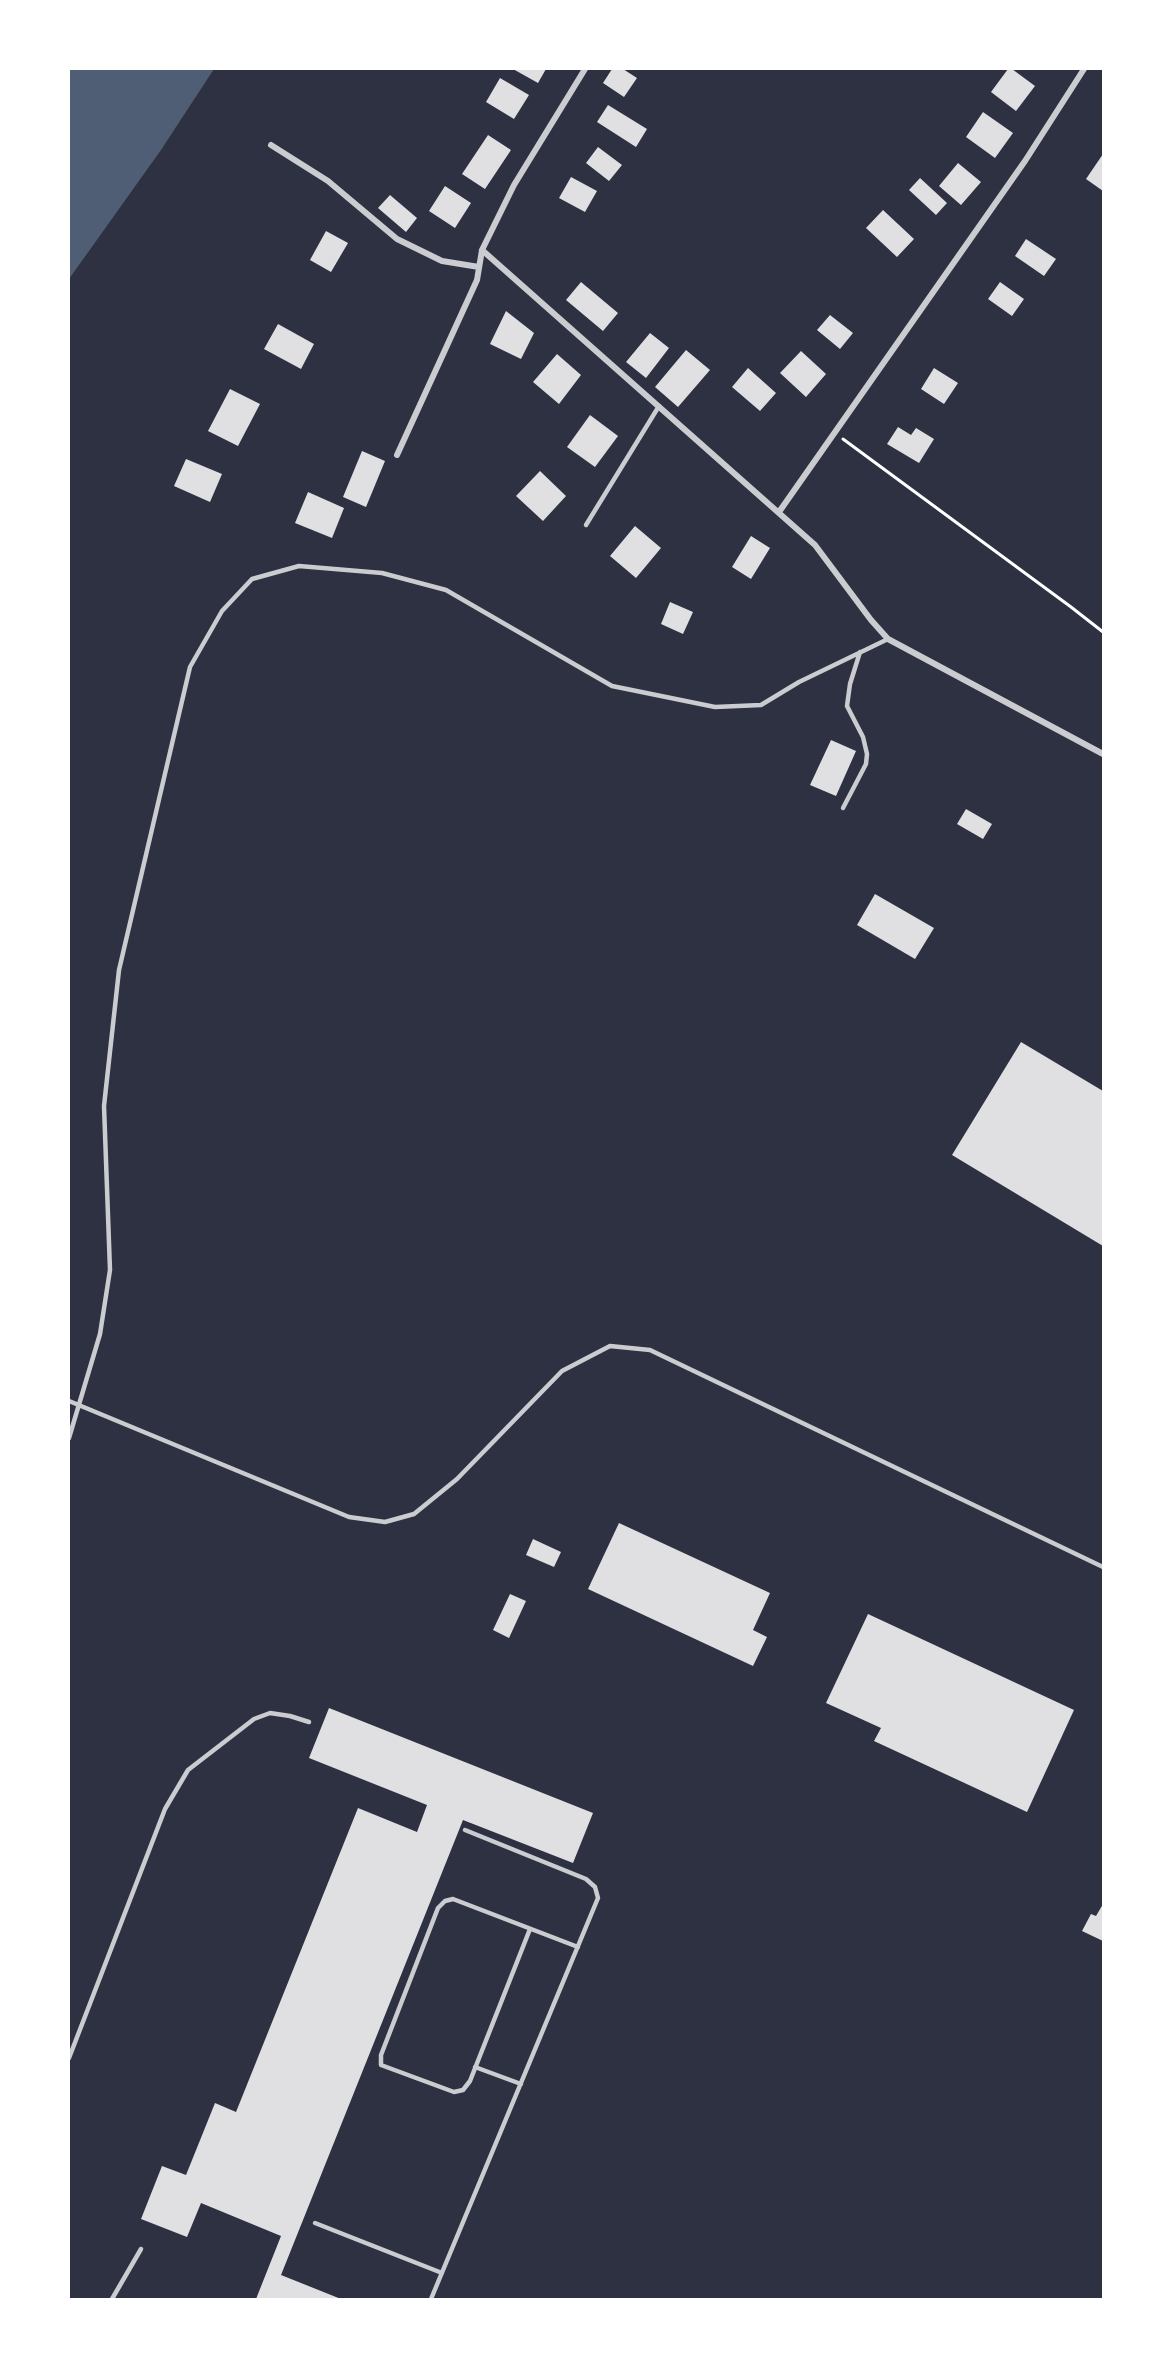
<!DOCTYPE html>
<html>
<head>
<meta charset="utf-8">
<style>
  body { margin:0 }
  #map { position:relative; width:1172px; height:2368px; overflow:hidden; background:#2d3142; font-family:"Golos Text",sans-serif }
  canvas { display:block }
  .frame { position:absolute; inset:0; border:70px solid #fff; pointer-events:none }
</style>
</head>
<body>
<div id="map">
<canvas width="1172" height="2368"></canvas>
<div class="frame"></div>
</div>
<script>
const ctx = document.querySelector('canvas').getContext('2d');
ctx.lineJoin = 'round';
function fillPath(path, color) { ctx.fillStyle = color; ctx.fill(path, 'evenodd'); }
const shape = rows => new Path2D(rows.map(r => 'M' + r).join(''));
function stroke(path, color, width, dash) { ctx.strokeStyle = color; ctx.lineWidth = width; ctx.lineCap = dash ? 'butt' : 'round'; ctx.setLineDash(dash || []); ctx.stroke(path); }
fillPath(shape([
  [69,69,214,69,161,150,69,279]
]), '#4f5d75');
fillPath(shape([
  [513,69,546,69,538,83],
  [612,69,623,69,637,78,624,97,603,83],
  [1008,69,1012,69,1035,86,1016,111,991,92],
  [500,78,529,95,514,119,486,102],
  [608,105,647,129,636,147,597,122],
  [983,112,1013,133,995,158,966,137],
  [488,135,511,150,485,189,462,174],
  [598,147,622,165,609,181,586,163],
  [1103,154,1103,191,1086,179],
  [958,163,981,182,961,205,939,186],
  [571,177,597,191,585,212,559,198],
  [920,178,947,203,936,215,909,190],
  [445,186,471,203,455,228,429,211],
  [390,195,417,218,406,232,378,208],
  [883,210,914,239,897,257,866,228],
  [326,231,348,243,331,272,310,260],
  [1026,239,1056,259,1044,276,1015,256],
  [581,282,618,313,603,331,566,300],
  [1000,282,1024,299,1012,316,988,299],
  [506,311,534,333,521,359,490,344],
  [830,315,853,333,840,349,817,330],
  [278,324,314,344,301,369,264,349],
  [650,333,669,348,646,378,626,362],
  [686,350,710,370,678,407,655,387],
  [801,351,826,374,806,397,780,373],
  [557,354,581,375,559,404,533,382],
  [748,368,776,393,760,411,732,387],
  [934,368,958,383,944,404,921,389],
  [230,389,260,404,238,446,208,431],
  [590,415,618,436,595,467,567,447],
  [898,427,911,435,916,428,934,439,919,463,887,444],
  [362,451,385,461,366,507,343,497],
  [186,459,222,474,210,502,174,486],
  [540,471,566,496,543,521,516,496],
  [308,492,344,508,332,538,295,523],
  [635,526,661,548,636,578,610,556],
  [751,536,770,548,751,579,732,567],
  [670,602,693,612,683,634,661,624],
  [831,740,856,751,836,796,810,785],
  [966,809,992,824,983,839,957,824],
  [875,894,934,928,915,959,857,925],
  [1021,1042,1103,1091,1103,1246,952,1155],
  [619,1523,770,1593,753,1630,767,1637,753,1666,588,1589],
  [533,1539,561,1552,554,1567,526,1555],
  [510,1594,526,1601,509,1638,493,1630],
  [868,1614,1074,1710,1027,1812,874,1741,881,1728,826,1703],
  [329,1708,593,1813,573,1863,463,1820,281,2275,341,2299,256,2299,281,2236,201,2203,187,2237,141,2219,162,2166,186,2175,215,2103,236,2112,358,1808,417,1832,427,1805,309,1758],
  [1103,1904,1103,1941,1082,1931,1091,1914,1096,1916]
]), '#e0e0e3');
stroke(shape([
  [843,439,1071,607,1103,632]
]), '#fff', 3);
stroke(shape([
  [586,525,659,406],
  [843,808,866,764,867,754,863,737,847,706,850,684,860,652],
  [69,1401,349,1517,385,1522,414,1514,457,1479,562,1371,610,1346,650,1350,1103,1567],
  [69,1438,100,1334,110,1270,104,1106,119,970,190,667,222,611,252,579,299,566,382,573,446,590,612,686,715,707,761,705,799,682,888,639],
  [530,1929,470,2081,463,2090,454,2092,381,2065,381,2055,438,1908,445,1901,453,1899,578,1947],
  [69,2058,165,1809,188,1770,254,1719,270,1713,290,1716,309,1722],
  [475,2067,521,2084],
  [315,2223,442,2273],
  [112,2299,141,2249],
  [431,2299,598,1898,595,1887,586,1879,465,1830]
]), '#caccd0', 4.5);
stroke(shape([
  [271,145,328,181,397,239,442,261,479,267],
  [482,250,815,545,871,620,888,639,1103,754],
  [397,455,477,280,482,250,514,185,585,69],
  [779,512,1025,161,1084,69]
]), '#caccd0', 6);
</script>
</body>
</html>
